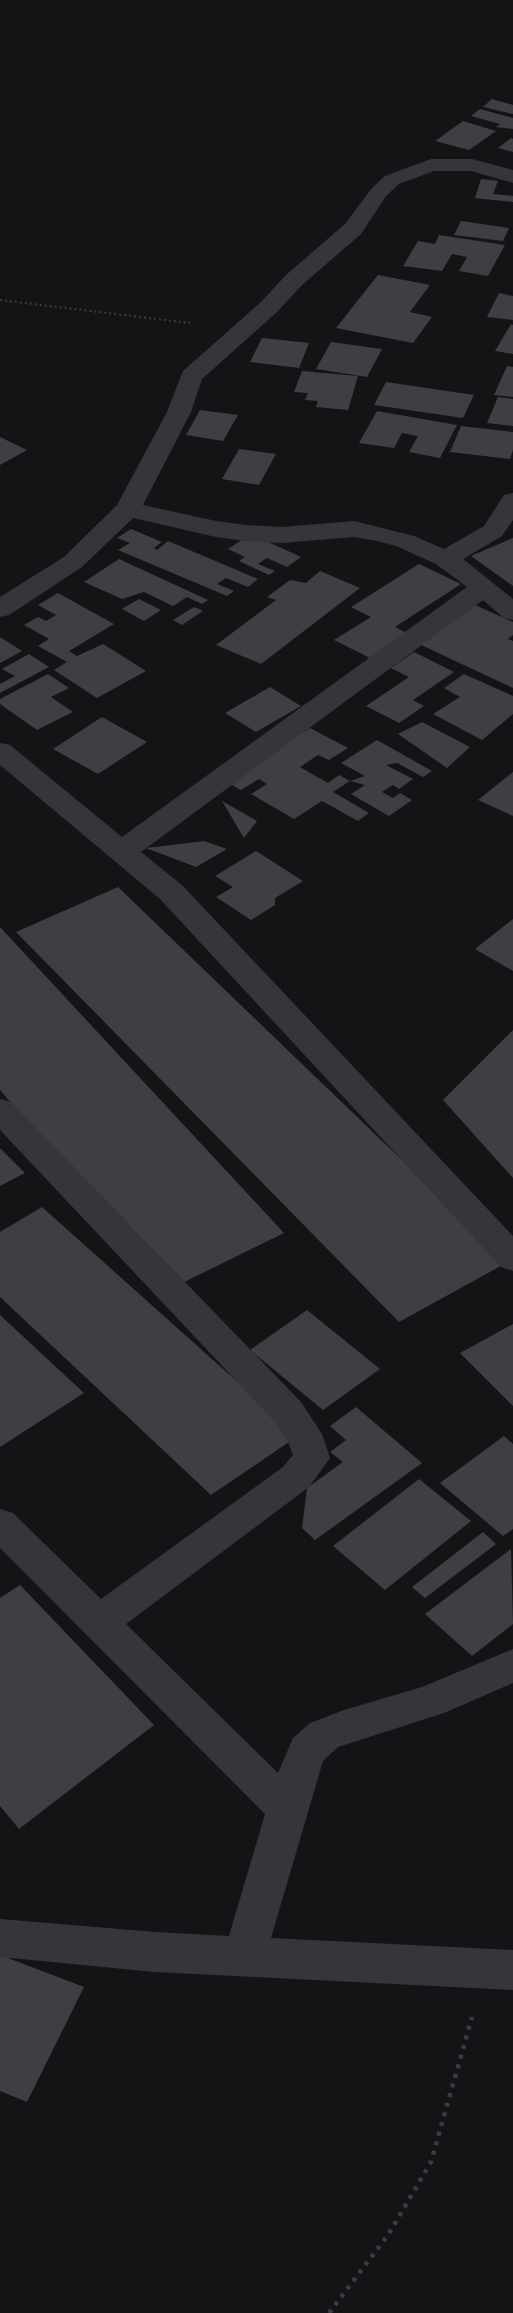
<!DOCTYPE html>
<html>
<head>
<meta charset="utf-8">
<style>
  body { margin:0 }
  canvas { display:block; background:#141416 }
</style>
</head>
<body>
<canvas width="513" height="2313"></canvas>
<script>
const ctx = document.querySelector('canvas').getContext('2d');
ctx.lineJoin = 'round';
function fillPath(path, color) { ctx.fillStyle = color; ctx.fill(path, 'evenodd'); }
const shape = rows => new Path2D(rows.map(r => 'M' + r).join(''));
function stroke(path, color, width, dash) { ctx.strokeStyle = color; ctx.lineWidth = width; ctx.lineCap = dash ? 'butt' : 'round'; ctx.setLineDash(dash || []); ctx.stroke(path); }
fillPath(shape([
  [492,99,513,105,513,114,483,107],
  [480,109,513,118,513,129,496,127,500,124,471,116],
  [463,121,496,131,469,150,435,141],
  [511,138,513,139,513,152,498,148],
  [481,179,498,181,493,194,513,196,513,202,475,198],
  [461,221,509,228,503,241,454,235],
  [439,235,505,245,488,276,459,271,467,257,452,254,442,271,403,266,418,241,435,244],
  [378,275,430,285,410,312,432,317,413,343,336,328],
  [499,293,513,296,513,320,487,317],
  [511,324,513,325,513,354,495,351],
  [262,338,309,343,299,368,250,362],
  [331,342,382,349,367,377,316,369],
  [507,366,513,367,513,397,494,395],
  [302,371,358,376,348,410,316,407,318,401,305,400,308,393,294,392],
  [386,382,474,395,463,418,374,405],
  [498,397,513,399,513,426,487,423],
  [200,410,238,415,223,441,186,435],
  [377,411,457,425,440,458,409,452,418,436,402,433,394,448,359,443],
  [461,426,513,432,513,450,510,459,450,452],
  [0,437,27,450,0,465],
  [239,449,276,454,259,485,222,479],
  [131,529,162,542,154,548,157,550,168,541,258,579,248,587,226,578,217,584,234,591,227,596,118,550,130,543,117,538],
  [251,534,301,557,287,567,267,558,258,564,275,571,269,575,239,561,245,557,228,549],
  [513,538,513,586,471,556],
  [119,559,208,600,202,604,187,597,173,606,144,592,122,599,84,582],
  [419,564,461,584,395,627,409,634,372,659,334,640,371,617,351,607],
  [320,571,360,588,261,664,216,645,276,600,267,597,290,580,306,583],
  [58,593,114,624,69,651,77,656,103,644,146,671,97,698,54,670,67,662,38,646,49,639,24,625,38,617,46,621,56,615,38,605],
  [139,599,161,610,144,621,122,609],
  [475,605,513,622,513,635,508,639,513,641,513,688,419,644],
  [194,607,203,611,182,625,173,620],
  [0,637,22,651,0,663],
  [414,652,454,672,413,700,424,706,399,723,366,706,409,677,391,668],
  [29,654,49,667,0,693,0,684,15,676,2,669],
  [48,674,69,688,51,697,73,712,37,730,0,704,0,699],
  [464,674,513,696,513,714,482,740,433,714,460,697,444,688],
  [270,687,301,706,256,732,225,713],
  [102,717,147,742,98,774,53,749],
  [422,722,470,747,447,768,398,734],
  [310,728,348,748,329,760,318,755,300,767,328,783,339,775,350,781,333,792,369,813,358,821,322,801,294,819,251,794,267,784,259,779,241,790,221,779,259,754,297,774,265,757],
  [377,740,432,771,423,777,397,763,386,765,413,779,399,789,393,785,382,792,393,798,400,793,412,800,389,816,351,794,365,785,350,781,365,776,341,763],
  [513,772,513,816,478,800],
  [222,801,257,821,244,838],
  [204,841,227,849,196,867,146,848],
  [256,851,303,881,275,898,275,905,251,920,216,897,233,887,215,876],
  [118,887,508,1262,399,1322,16,932],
  [513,919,513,971,475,949],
  [0,927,284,1233,172,1288,0,1090],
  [513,1030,513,1178,443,1100],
  [0,1148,25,1173,0,1186],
  [42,1207,298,1436,211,1495,0,1297,0,1232],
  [307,1310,380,1369,323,1410,250,1350],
  [0,1315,84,1393,0,1447],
  [513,1324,513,1406,460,1353],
  [356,1407,422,1463,315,1540,302,1528,307,1488,343,1462,330,1452,346,1440,330,1426],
  [504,1436,513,1444,513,1529,503,1536,440,1483],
  [419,1479,471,1521,385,1590,333,1546],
  [483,1532,496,1544,425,1598,412,1587],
  [511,1549,513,1624,472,1656,425,1614],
  [20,1585,154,1725,19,1829,0,1806,0,1598],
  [0,1955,84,1987,27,2102,0,2091]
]), '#3e3e43');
stroke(shape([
  [0,300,190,323]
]), '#3b3c42', 2, [2, 3]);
stroke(shape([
  [329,2313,388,2235,431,2162,472,2017]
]), '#3b3c42', 4.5, [4, 6]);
fillPath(shape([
  [431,159,472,159,513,170,513,183,471,171,434,171,399,184,386,196,361,234,302,285,277,312,202,379,191,412,143,505,216,521,246,525,282,527,354,521,414,536,444,549,484,526,504,495,513,493,513,520,502,536,463,559,513,599,513,620,504,618,483,600,141,852,182,885,513,1236,513,1271,501,1267,160,899,0,765,0,743,10,745,122,837,467,587,436,564,396,546,377,541,354,537,282,543,246,541,216,537,133,518,82,567,9,615,0,617,0,597,64,557,117,505,167,412,183,371,261,302,286,275,345,224,372,188,385,176,431,159],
  [0,1099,11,1102,301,1402,322,1434,330,1458,309,1487,126,1624,278,1773,293,1738,310,1723,344,1710,422,1687,513,1649,513,1683,444,1713,338,1747,323,1761,271,1938,513,1950,513,1990,155,1972,0,1957,0,1919,155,1932,229,1936,265,1814,0,1548,0,1509,13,1513,101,1599,283,1467,293,1455,287,1439,275,1422,0,1130,0,1099]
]), '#35353b');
</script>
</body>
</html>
